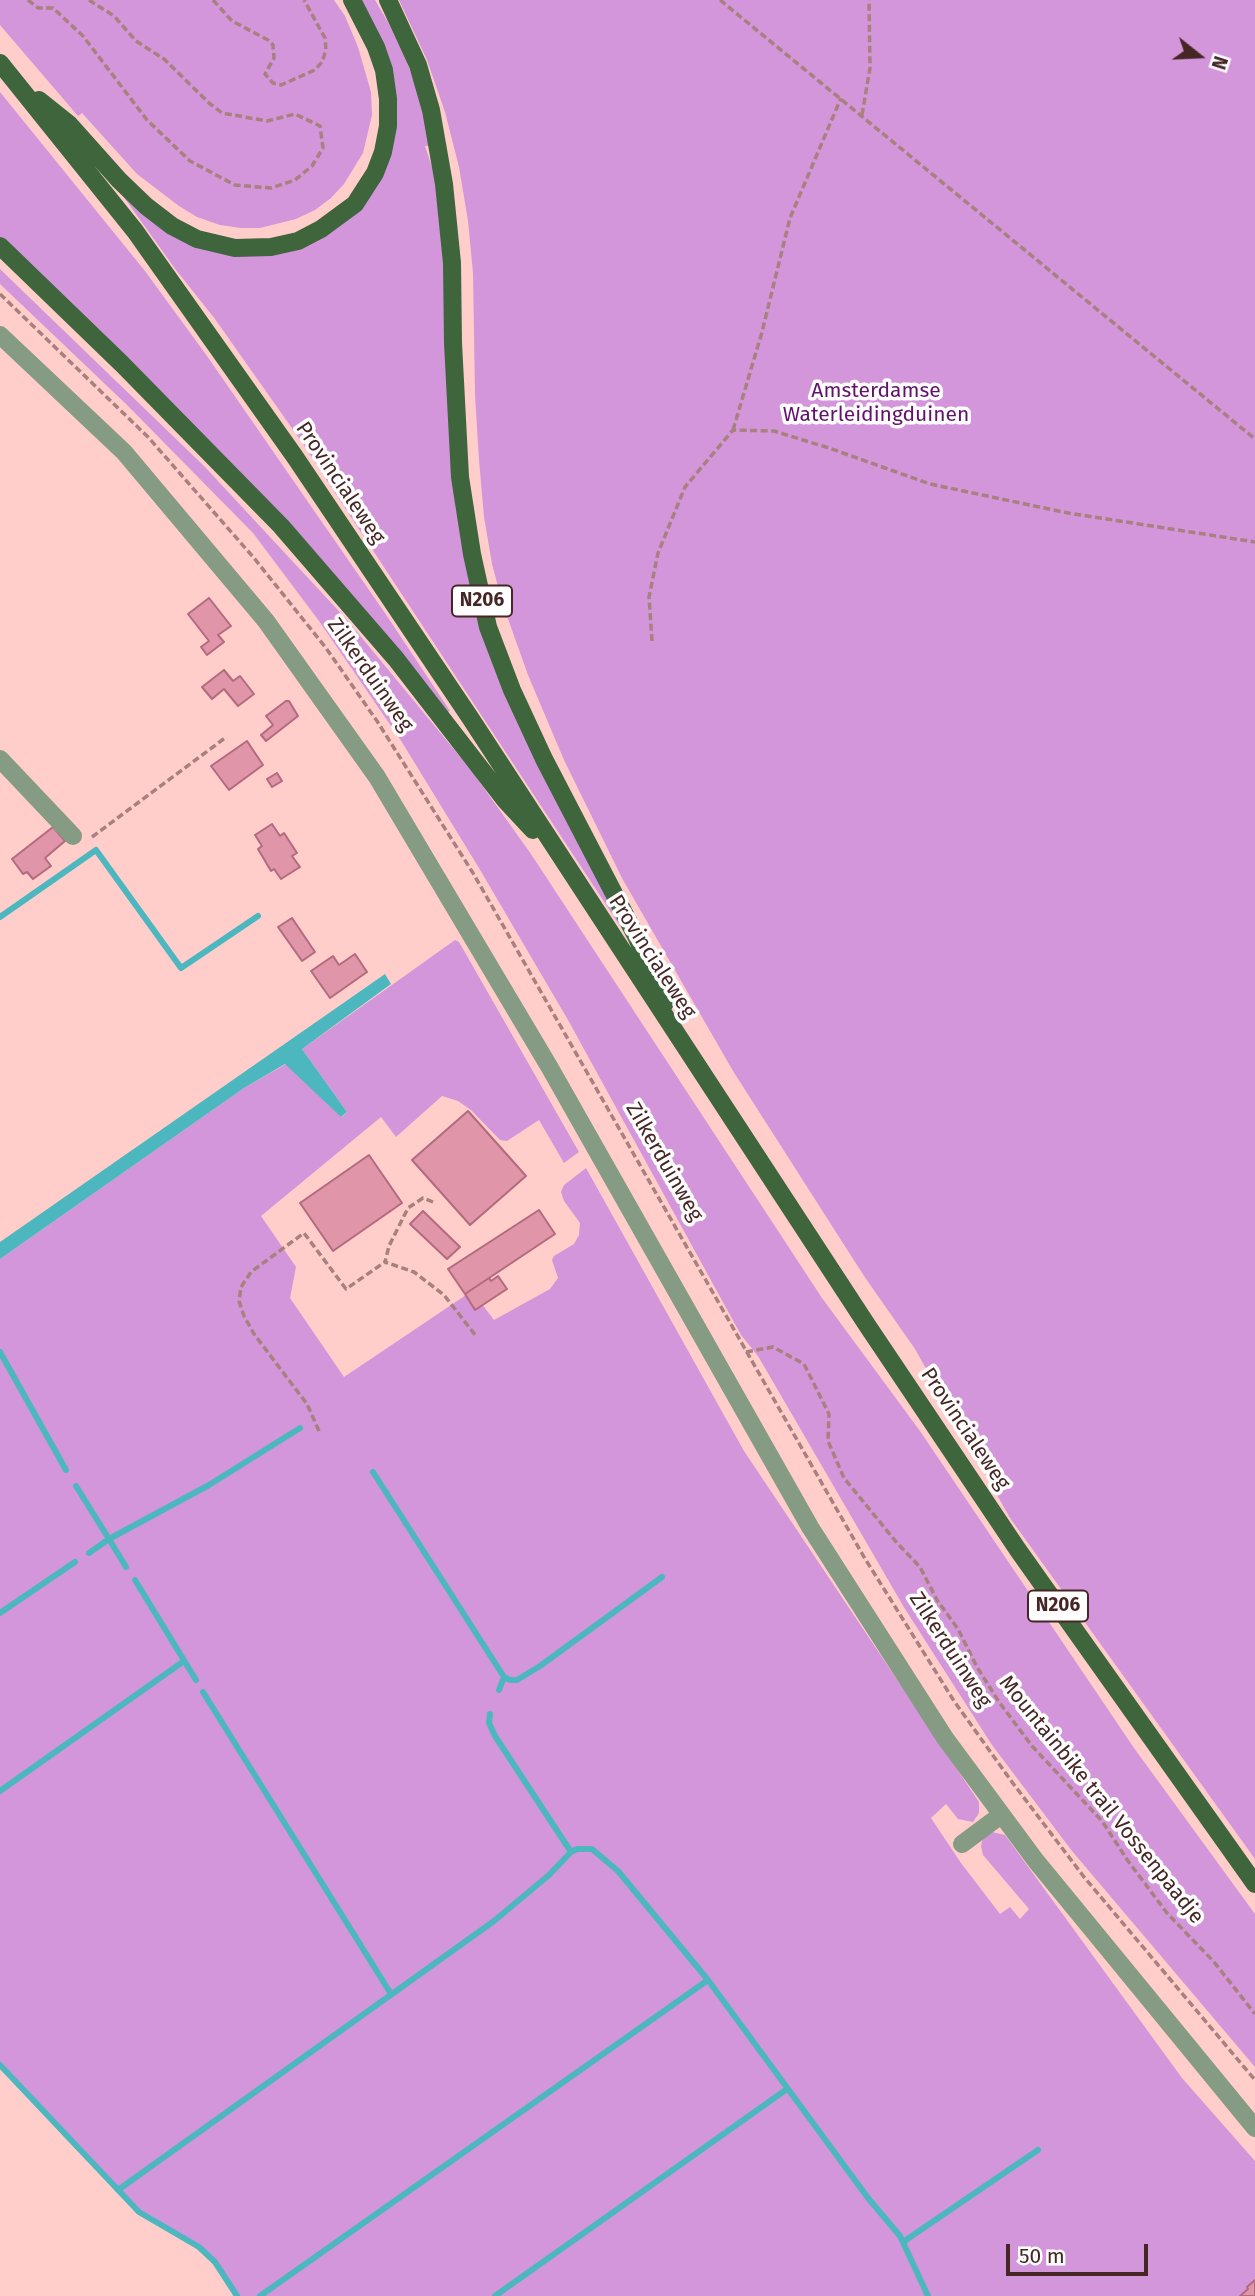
<!DOCTYPE html>
<html>
<head>
<meta charset="utf-8">
<style>
  body { margin:0 }
  #map { position:relative; width:1255px; height:2296px; overflow:hidden; background:#ffcecb; font-family:"Fira Sans",sans-serif }
  canvas { display:block }
  .north { position:absolute; left:1164px; top:21px; width:70px; height:70px; -webkit-text-stroke:5px #fdfdfd; paint-order:stroke; rotate:108deg; font-size:19px; font-weight:700; line-height:28px; text-align:center; color:#452625 }
  .north::after { content:''; display:block; margin:auto; width:24px; height:32px; background:#452625; clip-path:polygon(50% 0,100% 100%,50% 72%,0 100%) }
  .scale { position:absolute; left:1006px; top:2244px; width:142px; height:32px; box-sizing:border-box; border:4px solid #452625; border-top:0; padding-left:9px; font-size:21px; line-height:24px; white-space:nowrap; color:#452625; -webkit-text-stroke:5px #fdfdfd; paint-order:stroke }
</style>
</head>
<body>
<div id="map">
<canvas width="1255" height="2296"></canvas>
<div class="north">N</div>
<div class="scale">50 m</div>
</div>
<script>
const ctx = document.querySelector('canvas').getContext('2d');
ctx.lineJoin = 'round';
function fillPath(path, color) { ctx.fillStyle = color; ctx.fill(path, 'evenodd'); }
const shape = rows => new Path2D(rows.map(r => 'M' + r).join(''));
function stroke(path, color, width, dash) { ctx.strokeStyle = color; ctx.lineWidth = width; ctx.lineCap = dash ? 'butt' : 'round'; ctx.setLineDash(dash || []); ctx.stroke(path); }
function label(font, color, halo, rows, align = 'center') {
  ctx.font = font + ' "Fira Sans",sans-serif'; ctx.lineWidth = 7; ctx.setLineDash([]); ctx.textBaseline = 'middle'; ctx.strokeStyle = halo; ctx.fillStyle = color; for (const [text, x, y, turn = 0] of rows) {
    ctx.save(); ctx.translate(x, y); ctx.rotate((+turn || 0) * Math.PI / 180); ctx.textAlign = isNaN(turn) ? turn : align; if (halo) ctx.strokeText(text, 0, 0); ctx.fillText(text, 0, 0); ctx.restore();
  }
}
fillPath(shape([
  [0,0,334,0,345,16,358,47,371,92,372,115,363,153,344,184,331,198,315,210,296,219,260,228,241,228,220,225,197,217,179,206,137,174,82,113,78,116,0,25],
  [360,0,375,0,389,24,407,62,423,106,433,146,425,146,434,173,446,254,479,603,623,923,620,926,301,441,215,319,176,270,115,185,147,215,247,255,344,220,393,129],
  [399,0,1255,0,1255,1859,1010,1518,915,1349,864,1276,733,1071,623,880,564,760,528,675,502,602,492,564,484,517,479,460,475,395,473,273,468,221,459,167,445,112,427,60],
  [0,92,145,271,207,356,387,616,450,711,447,712,0,238],
  [0,269,205,467,348,621,471,770,531,854,822,1298,920,1431,1134,1748,1255,1914,1255,2067,1072,1851,992,1745,905,1609,758,1356,741,1335,568,1020,479,868,400,739,319,621,253,533,127,405,0,284],
  [455,940,459,942,579,1152,564,1163,539,1120,507,1141,500,1140,471,1110,458,1101,442,1096,396,1137,381,1117,261,1216,296,1267,290,1298,344,1377,472,1291,494,1320,550,1289,558,1278,552,1260,554,1256,574,1244,579,1235,580,1223,564,1201,561,1192,564,1185,586,1168,744,1451,979,1802,979,1813,973,1822,958,1819,946,1804,931,1818,961,1863,1000,1914,1010,1907,1020,1919,1029,1909,983,1855,981,1846,983,1837,992,1832,1005,1835,1182,2078,1255,2161,1255,2296,237,2296,215,2262,199,2247,139,2212,0,2065,0,1259,244,1088,286,1064,342,1117,347,1112,302,1049]
]), '#d396db');
fillPath(shape([
  [385,974,391,984,302,1049,347,1112,341,1117,285,1064,244,1088,0,1259,0,1242]
]), '#4db7bf');
stroke(shape([
  [0,917,96,850,181,968,258,916],
  [0,1352,66,1470],
  [373,1472,504,1677,510,1680,517,1680,540,1666,662,1577],
  [76,1486,109,1539,89,1553],
  [126,1567,109,1539,209,1485,300,1428],
  [135,1580,196,1680],
  [0,1613,75,1562],
  [499,1690,504,1677],
  [203,1692,391,1994],
  [490,1714,489,1723,495,1736,571,1852],
  [0,1791,184,1661],
  [0,2065,139,2212,199,2247,215,2262,237,2296],
  [118,2190,494,1921,549,1875,571,1852,577,1849,592,1849,618,1871,708,1980,868,2198,900,2236,928,2296],
  [903,2242,1038,2150],
  [260,2296,708,1980],
  [495,2296,787,2089]
]), '#4db7bf', 6);
const building = shape([
  [209,598,231,626,218,635,224,642,207,655,201,647,209,641,188,614,209,598],
  [224,670,233,681,240,676,254,694,238,706,224,689,212,699,202,687,224,670],
  [286,701,289,701,298,716,266,741,261,735,273,725,266,716,286,701],
  [247,741,263,765,229,790,211,766,247,741],
  [277,773,282,781,272,787,267,779,277,773],
  [272,824,280,836,284,833,297,853,292,856,300,867,281,879,274,869,271,871,258,849,262,846,255,835,272,824],
  [53,827,65,841,45,858,51,866,33,879,27,872,23,874,12,859,53,827],
  [292,918,315,952,302,961,278,927,292,918],
  [355,954,367,972,330,998,311,971,333,956,339,965,355,954],
  [468,1111,526,1176,470,1225,412,1160,468,1111],
  [369,1155,402,1203,333,1251,300,1203,369,1155],
  [539,1210,555,1234,465,1294,448,1269,539,1210],
  [423,1211,460,1247,447,1259,410,1224,423,1211],
  [498,1276,507,1289,475,1310,465,1294,489,1278,491,1281,498,1276],
  [1255,2280,1255,2296,1240,2296,1248,2289,1247,2287,1255,2280]
]);
fillPath(building, '#e095a8');
stroke(building, '#b26b7e', 2);
stroke(shape([
  [28,0,38,8,53,8,83,36,147,120,190,161,235,185,271,188,295,180,312,166,323,148,320,126,295,114,267,121,222,113,209,103,164,59,136,41,114,16,89,0],
  [213,0,232,21,268,40,273,45,274,58,265,74,273,83,281,85,315,70,322,62,326,50,325,38,304,0],
  [720,0,1255,439],
  [862,115,870,68,869,0],
  [0,294,148,437,254,558,326,648,377,721,473,873,864,1557,954,1701,1012,1782,1084,1877,1255,2080],
  [733,430,762,332,790,218,841,98],
  [652,641,649,597,658,553,685,487,733,430,774,431,829,448,930,484,1068,513,1255,542],
  [92,837,225,738],
  [433,1202,423,1198,408,1208,389,1246,385,1262,414,1272,444,1295,476,1336],
  [746,1352,773,1347,804,1364,829,1414,828,1441,844,1478,897,1543,920,1567,937,1600,958,1629,977,1667,999,1702,1032,1746,1102,1821,1128,1861,1167,1913,1214,1962,1255,2014],
  [319,1431,307,1404,254,1334,244,1316,239,1301,241,1287,251,1272,304,1233,346,1289,385,1262]
]), '#a8807e', 3.5, [7, 3.5]);
stroke(shape([
  [0,335,124,452,266,621,377,777,550,1068,810,1527,945,1738,1036,1861,1255,2128],
  [0,759,73,836],
  [962,1844,1001,1815]
]), '#869b84', 18);
stroke(shape([
  [388,0,418,65,431,110,444,184,452,263,453,343,460,477,472,554,488,627,512,690,544,759,636,936,665,1003],
  [0,63,135,231,295,457,471,719,867,1325,1018,1550,1255,1884],
  [39,100,69,124,119,180,146,206,172,226,197,239,235,248,271,247,298,241,321,229,355,204,375,173,383,152,388,126,388,99,384,70,376,47,352,0],
  [0,246,122,364,281,526,396,659,505,800,533,830]
]), '#3e653b', 18);
for (const [x, y, w] of [
  [482,601,60],
  [1058,1606,60]
]) { const box = new Path2D(); box.roundRect(x - w / 2, y - 15.5, w, 31, 5); ctx.fillStyle = '#fdfdfd'; ctx.fill(box); stroke(box, '#452625', 2); }
label('bold 19px', '#452625', null, [
  ["N206",482,601],
  ["N206",1058,1606]
]);
label('21px', '#61126b', '#fdfdfd', [
  ["Amsterdamse",876,391],
  ["Waterleidingduinen",876,415]
]);
label('21px', '#452625', '#fdfdfd', [
  ["Provincialeweg",340,483,56],
  ["Zilkerduinweg",370,675,55],
  ["Provincialeweg",652,957,57],
  ["Zilkerduinweg",664,1162,60],
  ["Provincialeweg",965,1429,56],
  ["Zilkerduinweg",950,1650,57],
  ["Mountainbike trail Vossenpaadje",1101,1800,51]
]);
</script>
</body>
</html>
